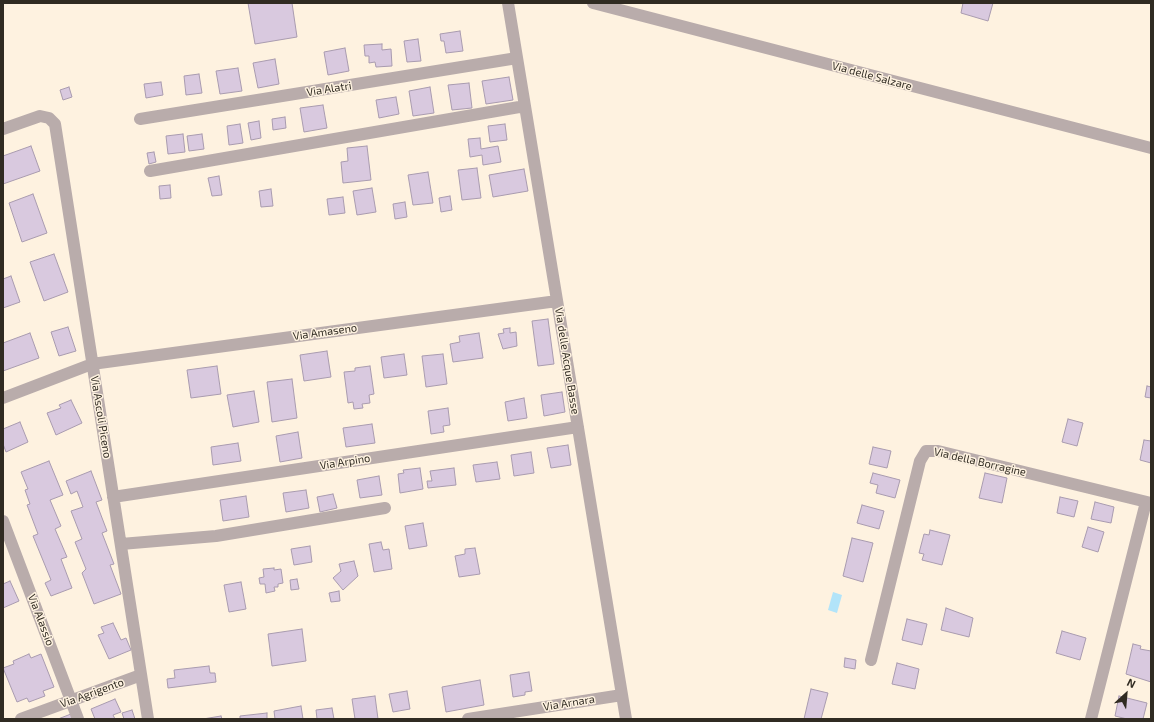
<!DOCTYPE html>
<html>
<head>
<meta charset="utf-8">
<style>
  body { margin:0 }
  #map { position:relative; width:1154px; height:722px; overflow:hidden; background:#fef2e0; font-family:"Exo 2",sans-serif }
  canvas { display:block }
  .frame { position:absolute; inset:0; border:4px solid #302b22; pointer-events:none }
  .north { position:absolute; left:1106px; top:674px; width:40px; height:40px; -webkit-text-stroke:3px #fef2e0; paint-order:stroke; rotate:26deg; font-size:11px; font-weight:700; line-height:16px; text-align:center; color:#302b22 }
  .north::after { content:''; display:block; margin:auto; width:14px; height:18px; background:#302b22; clip-path:polygon(50% 0,100% 100%,50% 72%,0 100%) }
</style>
</head>
<body>
<div id="map">
<canvas width="1154" height="722"></canvas>
<div class="frame"></div>
<div class="north">N</div>
</div>
<script>
const ctx = document.querySelector('canvas').getContext('2d');
ctx.lineJoin = 'round';
function fillPath(path, color) { ctx.fillStyle = color; ctx.fill(path, 'evenodd'); }
const shape = rows => new Path2D(rows.map(r => 'M' + r).join(''));
function stroke(path, color, width, dash) { ctx.strokeStyle = color; ctx.lineWidth = width; ctx.lineCap = dash ? 'butt' : 'round'; ctx.setLineDash(dash || []); ctx.stroke(path); }
function label(font, color, halo, rows, align = 'center') {
  ctx.font = font + ' "Exo 2",sans-serif'; ctx.lineWidth = 3; ctx.setLineDash([]); ctx.textBaseline = 'middle'; ctx.strokeStyle = halo; ctx.fillStyle = color; for (const [text, x, y, turn = 0] of rows) {
    ctx.save(); ctx.translate(x, y); ctx.rotate((+turn || 0) * Math.PI / 180); ctx.textAlign = isNaN(turn) ? turn : align; if (halo) ctx.strokeText(text, 0, 0); ctx.fillText(text, 0, 0); ctx.restore();
  }
}
fillPath(shape([
  [833,592,842,595,837,613,828,610]
]), '#b2e4f9');
const building = shape([
  [248,3,292,3,297,37,255,44,248,3],
  [963,3,993,3,988,21,961,13,963,3],
  [460,31,463,51,446,53,444,41,441,41,440,34,460,31],
  [418,39,421,61,407,62,404,41,418,39],
  [382,44,382,50,391,49,392,66,376,67,375,62,369,63,369,56,365,56,364,45,382,44],
  [345,48,349,71,328,75,324,52,345,48],
  [275,59,279,84,258,88,253,63,275,59],
  [238,68,242,91,220,94,216,71,238,68],
  [199,74,202,93,186,95,184,76,199,74],
  [509,77,513,100,486,104,482,81,509,77],
  [161,82,163,95,146,98,144,84,161,82],
  [469,83,472,108,452,110,448,85,469,83],
  [69,87,72,97,63,100,60,90,69,87],
  [430,87,434,113,413,116,409,91,430,87],
  [396,97,399,114,379,118,376,100,396,97],
  [323,105,327,128,304,132,300,108,323,105],
  [285,117,286,128,273,130,272,119,285,117],
  [259,121,261,138,251,140,248,123,259,121],
  [240,124,243,143,229,145,227,126,240,124],
  [505,124,507,140,490,142,488,126,505,124],
  [183,134,185,152,168,154,166,136,183,134],
  [202,134,204,149,189,151,187,136,202,134],
  [480,138,481,149,498,146,501,162,483,165,482,155,470,157,468,139,480,138],
  [31,146,40,171,3,184,3,156,31,146],
  [367,146,371,180,343,183,341,162,348,161,347,148,367,146],
  [154,152,156,162,149,164,147,153,154,152],
  [477,168,481,198,462,200,458,170,477,168],
  [524,169,528,191,493,197,489,175,524,169],
  [428,172,433,203,413,205,408,175,428,172],
  [219,176,222,195,212,196,208,178,219,176],
  [170,185,171,198,160,199,159,186,170,185],
  [372,188,376,212,357,215,353,191,372,188],
  [271,189,273,206,261,207,259,191,271,189],
  [33,194,47,233,22,242,9,203,33,194],
  [450,196,452,210,441,212,439,198,450,196],
  [343,197,345,213,329,215,327,199,343,197],
  [405,202,407,217,395,219,393,204,405,202],
  [54,254,68,292,44,301,30,262,54,254],
  [11,276,20,302,3,308,3,279,11,276],
  [548,319,554,364,538,366,532,321,548,319],
  [68,327,76,351,59,356,51,332,68,327],
  [510,328,510,333,516,332,517,346,503,349,498,334,504,333,503,329,510,328],
  [30,333,39,358,3,371,3,343,30,333],
  [479,333,483,358,453,362,450,344,460,342,459,336,479,333],
  [327,351,331,377,304,381,300,355,327,351],
  [404,354,407,375,384,378,381,357,404,354],
  [443,354,447,384,426,387,422,356,443,354],
  [217,366,221,394,191,398,187,370,217,366],
  [370,366,374,394,369,395,370,403,362,404,363,408,354,409,353,402,348,403,344,372,355,371,355,368,370,366],
  [292,379,297,418,272,422,267,382,292,379],
  [1147,386,1151,387,1151,398,1145,397,1147,386],
  [254,391,259,422,233,427,227,395,254,391],
  [562,392,565,412,544,416,541,395,562,392],
  [524,398,527,418,508,421,505,402,524,398],
  [71,400,82,423,56,435,47,413,61,408,59,405,71,400],
  [448,408,450,425,443,426,444,432,431,434,428,411,448,408],
  [1068,419,1083,423,1077,446,1062,442,1068,419],
  [20,422,28,442,6,452,3,444,3,429,20,422],
  [372,424,375,443,346,447,343,428,372,424],
  [298,432,302,458,280,462,276,436,298,432],
  [1144,440,1151,441,1151,463,1140,460,1144,440],
  [238,443,241,461,213,465,211,447,238,443],
  [568,445,571,465,551,468,547,448,568,445],
  [873,447,891,451,887,468,869,464,873,447],
  [531,452,534,473,514,476,511,455,531,452],
  [49,461,63,495,50,500,61,526,55,529,67,557,61,559,72,588,51,596,45,583,51,580,33,536,38,534,27,505,30,504,25,490,28,489,21,472,49,461],
  [497,462,500,479,476,482,473,465,497,462],
  [420,468,423,489,400,493,398,474,404,473,403,470,420,468],
  [454,468,456,485,428,488,427,481,432,481,430,471,454,468],
  [91,471,102,500,96,502,107,531,102,533,114,564,110,565,121,594,94,604,82,573,86,569,75,542,82,539,71,511,83,507,77,491,71,494,66,481,91,471],
  [873,473,900,480,895,498,876,493,878,485,870,483,873,473],
  [985,473,1007,478,1002,503,979,498,985,473],
  [379,476,382,495,360,498,357,480,379,476],
  [306,490,309,508,286,512,283,493,306,490],
  [333,494,337,508,320,512,317,497,333,494],
  [246,496,249,517,223,521,220,500,246,496],
  [1060,497,1078,501,1074,517,1057,513,1060,497],
  [1095,502,1114,507,1111,523,1091,519,1095,502],
  [862,505,884,511,879,529,857,523,862,505],
  [423,523,427,546,409,549,405,526,423,523],
  [1088,527,1104,532,1098,552,1082,547,1088,527],
  [930,530,950,535,942,565,922,560,924,554,919,553,924,534,929,535,930,530],
  [852,538,873,543,863,582,843,576,852,538],
  [381,542,383,550,389,549,392,569,374,572,369,544,381,542],
  [310,546,312,562,294,565,291,549,310,546],
  [475,548,480,574,459,577,455,556,465,554,465,549,475,548],
  [354,561,358,576,343,590,333,578,341,571,339,564,354,561],
  [274,568,274,570,281,569,283,583,278,584,278,587,274,587,275,591,266,593,265,584,260,584,259,578,264,577,263,569,274,568],
  [297,579,299,589,291,590,290,580,297,579],
  [10,581,19,601,3,608,3,584,10,581],
  [241,582,246,609,229,612,224,585,241,582],
  [339,591,340,601,331,602,329,593,339,591],
  [946,608,973,618,969,637,941,630,946,608],
  [907,619,927,624,922,645,902,640,907,619],
  [113,623,121,640,126,638,131,650,109,659,98,635,104,633,101,627,113,623],
  [302,629,306,661,272,666,268,634,302,629],
  [1062,631,1086,638,1080,660,1056,653,1062,631],
  [1133,644,1141,646,1140,649,1151,651,1151,682,1126,674,1133,644],
  [29,654,31,658,41,654,54,687,43,691,45,696,29,702,27,698,17,702,3,668,14,664,13,661,29,654],
  [845,658,856,660,855,669,844,667,845,658],
  [897,663,919,669,915,689,892,684,897,663],
  [209,666,210,673,215,673,216,682,168,688,167,679,175,678,174,670,209,666],
  [529,672,532,691,525,692,525,695,513,697,510,675,529,672],
  [480,680,484,705,446,712,442,687,480,680],
  [811,689,828,693,821,719,804,719,811,689],
  [407,691,410,709,393,712,389,694,407,691],
  [375,696,378,719,355,719,352,699,375,696],
  [1119,696,1147,703,1143,719,1127,719,1115,716,1119,696],
  [115,699,121,712,113,715,115,719,95,719,91,709,115,699],
  [301,706,303,719,275,719,274,711,301,706],
  [332,708,334,719,317,719,316,710,332,708],
  [132,710,135,719,124,719,122,713,132,710],
  [267,713,267,719,240,719,240,716,267,713],
  [71,714,73,719,58,719,71,714],
  [221,716,222,719,203,719,221,716]
]);
fillPath(building, '#d9c9df');
stroke(building, '#a99baf', 1);
stroke(shape([
  [508,3,626,719],
  [593,3,1151,148],
  [140,119,517,58],
  [3,129,40,116,49,118,55,124,148,719],
  [150,171,525,106],
  [3,398,92,364,557,301],
  [113,497,578,427],
  [3,521,78,719],
  [121,544,216,536,385,508],
  [871,660,920,461,926,451,938,451,1151,503],
  [21,719,141,675],
  [468,719,622,695],
  [1091,719,1146,502]
]), '#b9acab', 12);
label('11px', '#302b22', '#fef2e0', [
  ["Via delle Salzare",872,76,15],
  ["Via Alatri",329,89,-9],
  ["Via Amaseno",325,332,-8],
  ["Via delle Acque Basse",567,361,81],
  ["Via Ascoli Piceno",101,417,81],
  ["Via Arpino",345,462,-9],
  ["Via della Borragine",980,462,13],
  ["Via Alassio",41,620,69],
  ["Via Agrigento",92,693,-20],
  ["Via Arnara",569,703,-9]
]);
</script>
</body>
</html>
